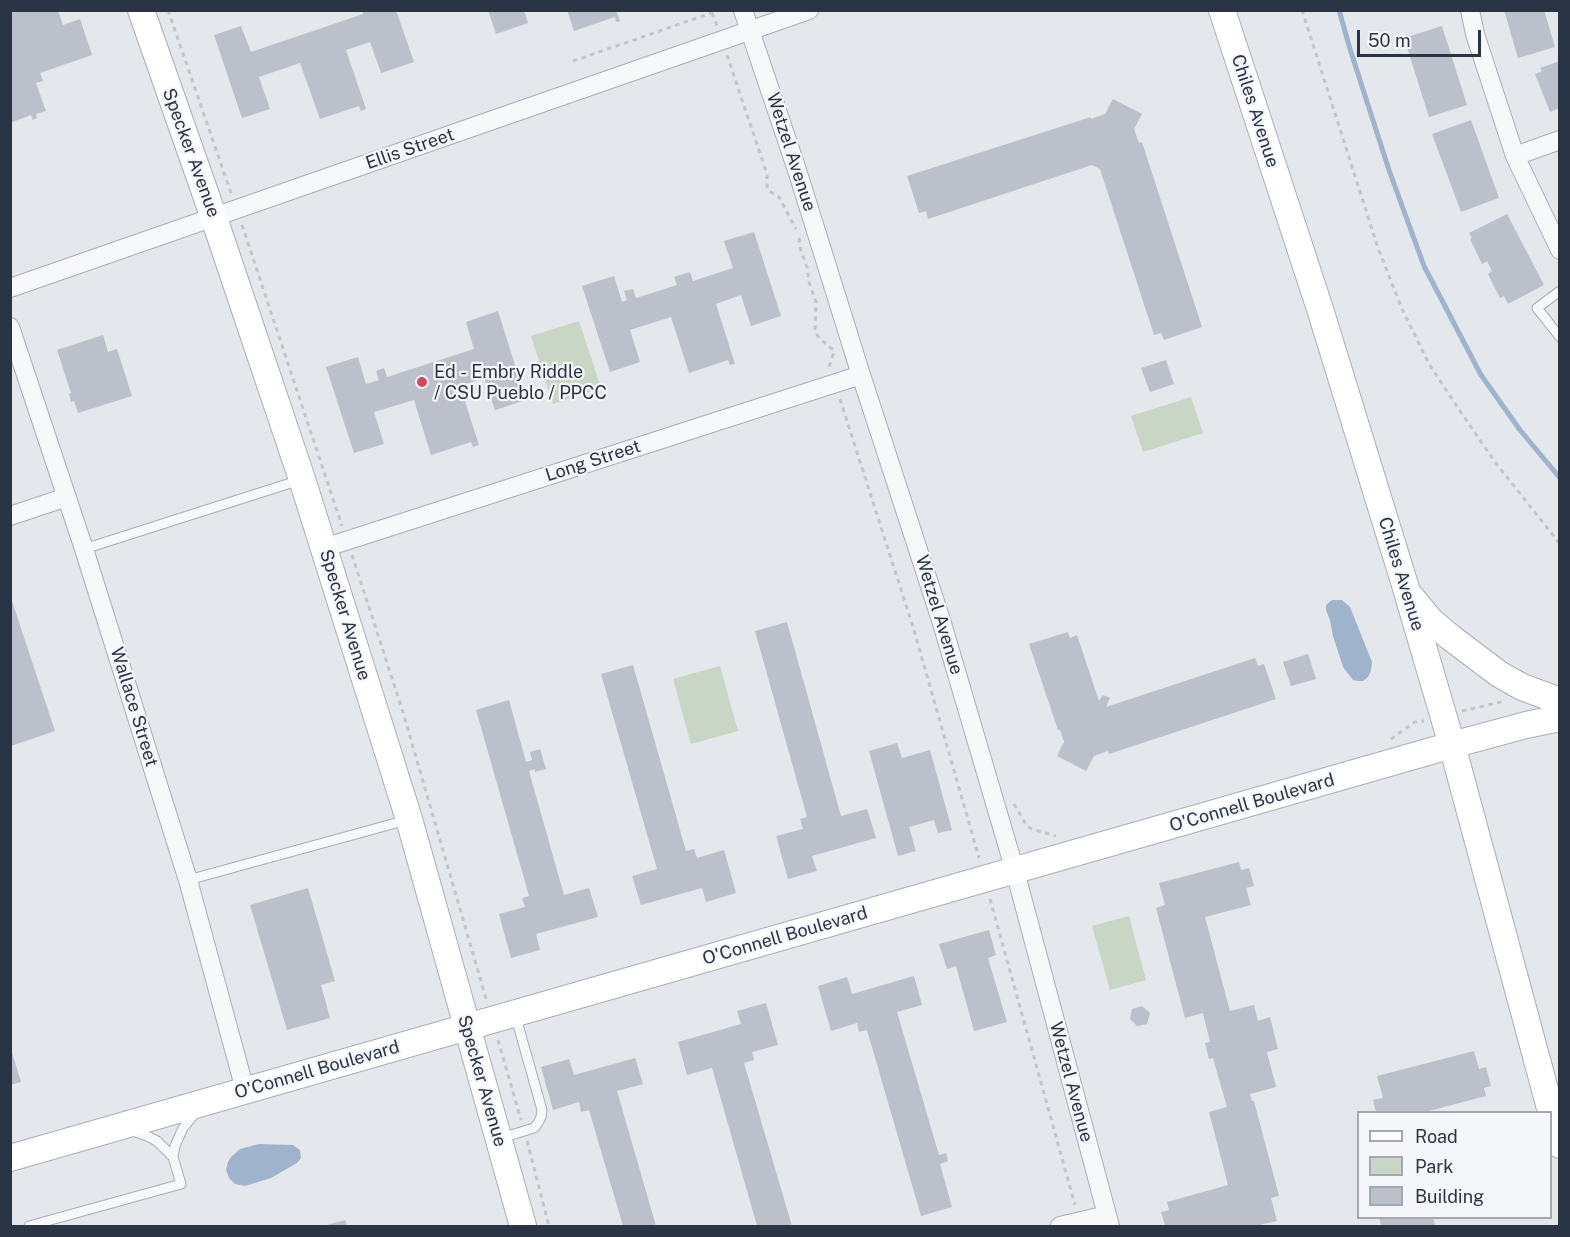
<!DOCTYPE html>
<html>
<head>
<meta charset="utf-8">
<style>
  body { margin:0 }
  #map { position:relative; width:1570px; height:1237px; overflow:hidden; background:#e4e7ec; font-family:"Public Sans",sans-serif }
  canvas { display:block }
  .frame { position:absolute; inset:0; border:12px solid #2b3445; pointer-events:none }
  .legend { position:absolute; left:1357px; top:1111px; width:195px; height:108px; box-sizing:border-box; background:#f4f6f9; border:2px solid #a4a8b1; margin:0; padding:8px 10px; list-style:none; font-size:18px; color:#2b3445 }
  .legend li { display:flex; align-items:center; gap:12px; height:30px }
  .legend b { width:30px; border:2px solid #a4a8b1 }
  .scale { position:absolute; left:1357px; top:30px; width:124px; height:27px; box-sizing:border-box; border:3px solid #2b3445; border-top:0; padding-left:8px; font-size:18px; line-height:21px; white-space:nowrap; color:#2b3445; -webkit-text-stroke:4px #f4f6f9; paint-order:stroke }
</style>
</head>
<body>
<div id="map">
<canvas width="1570" height="1237"></canvas>
<div class="frame"></div>
<ul class="legend">
<li><b style="height:8px;background:#fff"></b>Road</li>
<li><b style="height:16px;background:#c9d6c5"></b>Park</li>
<li><b style="height:16px;background:#bbc0ca"></b>Building</li>
</ul>
<div class="scale">50 m</div>
</div>
<script>
const ctx = document.querySelector('canvas').getContext('2d');
ctx.lineJoin = 'round';
function fillPath(path, color) { ctx.fillStyle = color; ctx.fill(path, 'evenodd'); }
const shape = rows => new Path2D(rows.map(r => 'M' + r).join(''));
function stroke(path, color, width, dash) { ctx.strokeStyle = color; ctx.lineWidth = width; ctx.lineCap = dash ? 'butt' : 'round'; ctx.setLineDash(dash || []); ctx.stroke(path); }
function label(font, color, halo, rows, align = 'center') {
  ctx.font = font + ' "Public Sans",sans-serif'; ctx.lineWidth = 4.5; ctx.setLineDash([]); ctx.textBaseline = 'middle'; ctx.strokeStyle = halo; ctx.fillStyle = color; for (const [text, x, y, turn = 0] of rows) {
    ctx.save(); ctx.translate(x, y); ctx.rotate((+turn || 0) * Math.PI / 180); ctx.textAlign = isNaN(turn) ? turn : align; if (halo) ctx.strokeText(text, 0, 0); ctx.fillText(text, 0, 0); ctx.restore();
  }
}
fillPath(shape([
  [579,321,601,388,553,404,531,336],
  [1191,397,1203,433,1143,452,1131,416],
  [720,666,738,731,691,744,673,679],
  [1129,916,1146,980,1110,990,1092,926]
]), '#c9d6c5');
fillPath(shape([
  [1332,600,1342,600,1350,607,1372,662,1371,671,1368,677,1363,681,1358,681,1353,680,1343,667,1333,636,1330,620,1326,610,1326,605],
  [259,1144,293,1145,300,1150,301,1158,297,1163,271,1178,245,1186,235,1184,229,1178,226,1170,228,1162,231,1157,240,1149]
]), '#9fb4cc');
stroke(shape([
  [1339,10,1350,49,1389,170,1424,266,1481,375,1520,430,1560,478]
]), '#9fb4cc', 5);
fillPath(shape([
  [10,10,58,10,63,25,80,19,92,55,40,73,43,81,36,83,46,111,36,114,37,118,33,120,31,115,10,123],
  [362,10,396,10,414,62,381,73,370,42,346,50,366,109,361,111,359,106,320,119,300,63,259,77,270,109,242,118,214,35,241,26,251,52,363,14],
  [488,10,524,10,528,23,496,34],
  [567,10,616,10,620,21,616,22,615,17,574,31],
  [1504,10,1544,10,1555,47,1518,58],
  [1442,26,1467,105,1429,117,1404,38],
  [1560,61,1560,108,1550,112,1535,74,1542,71,1540,68],
  [1113,99,1142,114,1134,129,1139,143,1142,142,1202,327,1164,340,1161,333,1154,335,1100,169,1092,165,928,219,926,211,919,213,907,176,1091,117,1091,119,1105,114],
  [1471,120,1499,198,1461,212,1432,134],
  [1507,214,1544,285,1508,304,1504,296,1500,298,1488,274,1492,271,1487,261,1482,264,1470,239,1472,238,1469,233],
  [754,232,781,316,751,326,741,295,716,304,735,364,730,365,728,360,689,373,671,317,630,330,640,362,610,372,582,286,614,276,622,302,627,300,624,291,633,289,636,298,677,285,674,277,690,272,693,281,733,268,724,241],
  [498,311,526,400,495,410,484,378,460,386,479,445,473,447,471,442,431,455,414,400,374,412,384,444,354,453,326,367,358,357,366,384,379,380,376,371,384,368,387,377,474,349,466,322],
  [103,335,108,352,117,349,132,396,78,413,74,401,71,402,69,394,71,393,57,350],
  [1166,360,1174,384,1150,392,1141,368],
  [10,595,55,731,11,746,10,743],
  [787,622,841,816,867,809,876,838,812,856,817,871,788,879,776,836,803,829,800,819,807,817,755,631],
  [1068,632,1070,638,1077,635,1099,701,1103,695,1110,698,1106,707,1255,658,1258,666,1264,664,1276,699,1109,754,1108,751,1094,756,1086,771,1057,756,1064,742,1060,730,1058,730,1029,644],
  [1308,654,1316,679,1291,686,1283,662],
  [633,665,686,851,694,849,697,858,724,850,736,893,706,902,702,888,641,905,632,876,657,869,601,674],
  [509,700,526,762,532,760,530,752,540,749,546,769,535,772,535,769,529,771,564,895,589,888,598,917,536,934,540,950,511,958,499,914,525,907,522,898,529,896,476,710],
  [897,743,902,758,930,750,952,830,938,833,934,820,909,827,916,851,898,856,869,751],
  [1239,862,1241,870,1249,868,1254,886,1246,888,1251,905,1205,917,1230,1011,1254,1005,1258,1021,1270,1017,1278,1049,1267,1052,1276,1087,1250,1094,1252,1101,1254,1101,1279,1196,1271,1198,1277,1221,1255,1226,1165,1226,1161,1212,1169,1210,1167,1202,1228,1185,1209,1112,1227,1107,1213,1058,1209,1059,1205,1043,1210,1042,1203,1013,1185,1018,1156,908,1165,905,1159,883],
  [308,888,335,981,321,985,330,1018,287,1030,250,905],
  [989,930,996,955,988,958,1007,1022,974,1031,956,966,947,969,939,944],
  [914,976,922,1005,897,1012,939,1155,946,1153,948,1161,940,1164,952,1207,921,1216,867,1030,859,1032,857,1023,831,1031,818,986,847,977,852,994],
  [766,1003,778,1045,752,1052,754,1060,744,1063,792,1226,757,1226,712,1068,687,1075,678,1042,741,1024,737,1011],
  [1142,1006,1150,1013,1147,1024,1137,1026,1130,1019,1132,1009],
  [10,1046,21,1082,10,1085],
  [1474,1051,1479,1069,1486,1067,1491,1086,1484,1088,1486,1096,1425,1112,1376,1112,1373,1100,1383,1098,1377,1076],
  [635,1058,643,1084,617,1091,656,1226,623,1226,589,1110,581,1112,579,1102,553,1110,541,1067,569,1059,574,1075],
  [1379,1218,1433,1218,1435,1226,1381,1226],
  [345,1220,347,1226,323,1226]
]), '#bbc0ca');
const lane = shape([
  [1560,291,1537,308,1560,337],
  [84,549,300,480],
  [188,880,407,820],
  [130,1130,147,1136,157,1141,173,1157],
  [501,1138,534,1128,538,1123,541,1117,542,1110,515,1014],
  [29,1226,181,1184,173,1157,175,1146,183,1128,197,1111]
]);
const street = shape([
  [743,10,797,170,861,375,941,620,1015,871,1110,1226],
  [1470,10,1475,34,1515,156,1560,250],
  [1515,156,1560,140],
  [10,288,809,10],
  [10,327,84,549,188,880,245,1090],
  [10,516,67,497],
  [324,548,861,375],
  [1060,1226,1107,1215]
]);
const secondary = shape([
  [141,10,214,218,302,479,409,819,523,1226],
  [1222,10,1320,309,1405,585,1452,745,1560,1145],
  [1412,598,1431,621,1450,637,1499,674,1522,687,1560,701],
  [10,1158,1452,745,1526,725,1560,718]
]);
stroke(lane, '#a9aeb7', 11);
stroke(street, '#a9aeb7', 20);
stroke(secondary, '#a9aeb7', 28);
stroke(shape([
  [168,10,231,193],
  [1302,10,1378,248,1402,309,1429,364,1458,408,1495,462,1560,544],
  [712,13,717,26],
  [727,55,767,174,767,186,769,191,779,197,796,229],
  [573,61,720,10],
  [242,225,342,526],
  [799,238,801,251,807,267,809,282,816,302,815,331,819,338,832,349,834,352,829,367],
  [840,399,913,627,979,858],
  [352,555,402,709,487,1002],
  [1462,711,1505,701],
  [1391,739,1415,722,1424,721],
  [1014,804,1027,826,1032,829,1056,836],
  [990,899,1075,1205],
  [498,1040,521,1120],
  [527,1141,549,1226]
]), '#c2c5cb', 3, [4.5, 4.5]);
stroke(lane, '#f7f8fa', 9);
stroke(street, '#f7f8fa', 18);
stroke(secondary, '#fff', 26);
for (const [x, y, r, color] of [
  [422,382,6,"#d1495b"]
]) { const dot = new Path2D(); dot.arc(x, y, r, 0, 2 * Math.PI); ctx.fillStyle = color; ctx.fill(dot); stroke(dot, '#f4f6f9', 2); }
label('18px', '#2b3445', '#f4f6f9', [
  ["Chiles Avenue",1255,111,72],
  ["Ellis Street",410,149,-19],
  ["Wetzel Avenue",791,152,72],
  ["Specker Avenue",191,153,70],
  ["Long Street",593,461,-18],
  ["Chiles Avenue",1401,574,73],
  ["Specker Avenue",345,615,73],
  ["Wetzel Avenue",939,615,73],
  ["Wallace Street",134,707,73],
  ["O'Connell Boulevard",1252,803,-16],
  ["O'Connell Boulevard",785,936,-16],
  ["O'Connell Boulevard",317,1070,-16],
  ["Specker Avenue",482,1081,74],
  ["Wetzel Avenue",1071,1082,75]
]);
label('18px', '#2b3445', '#f4f6f9', [
  ["Ed - Embry Riddle",434,372],
  ["/ CSU Pueblo / PPCC",434,393]
], 'left');
</script>
</body>
</html>
